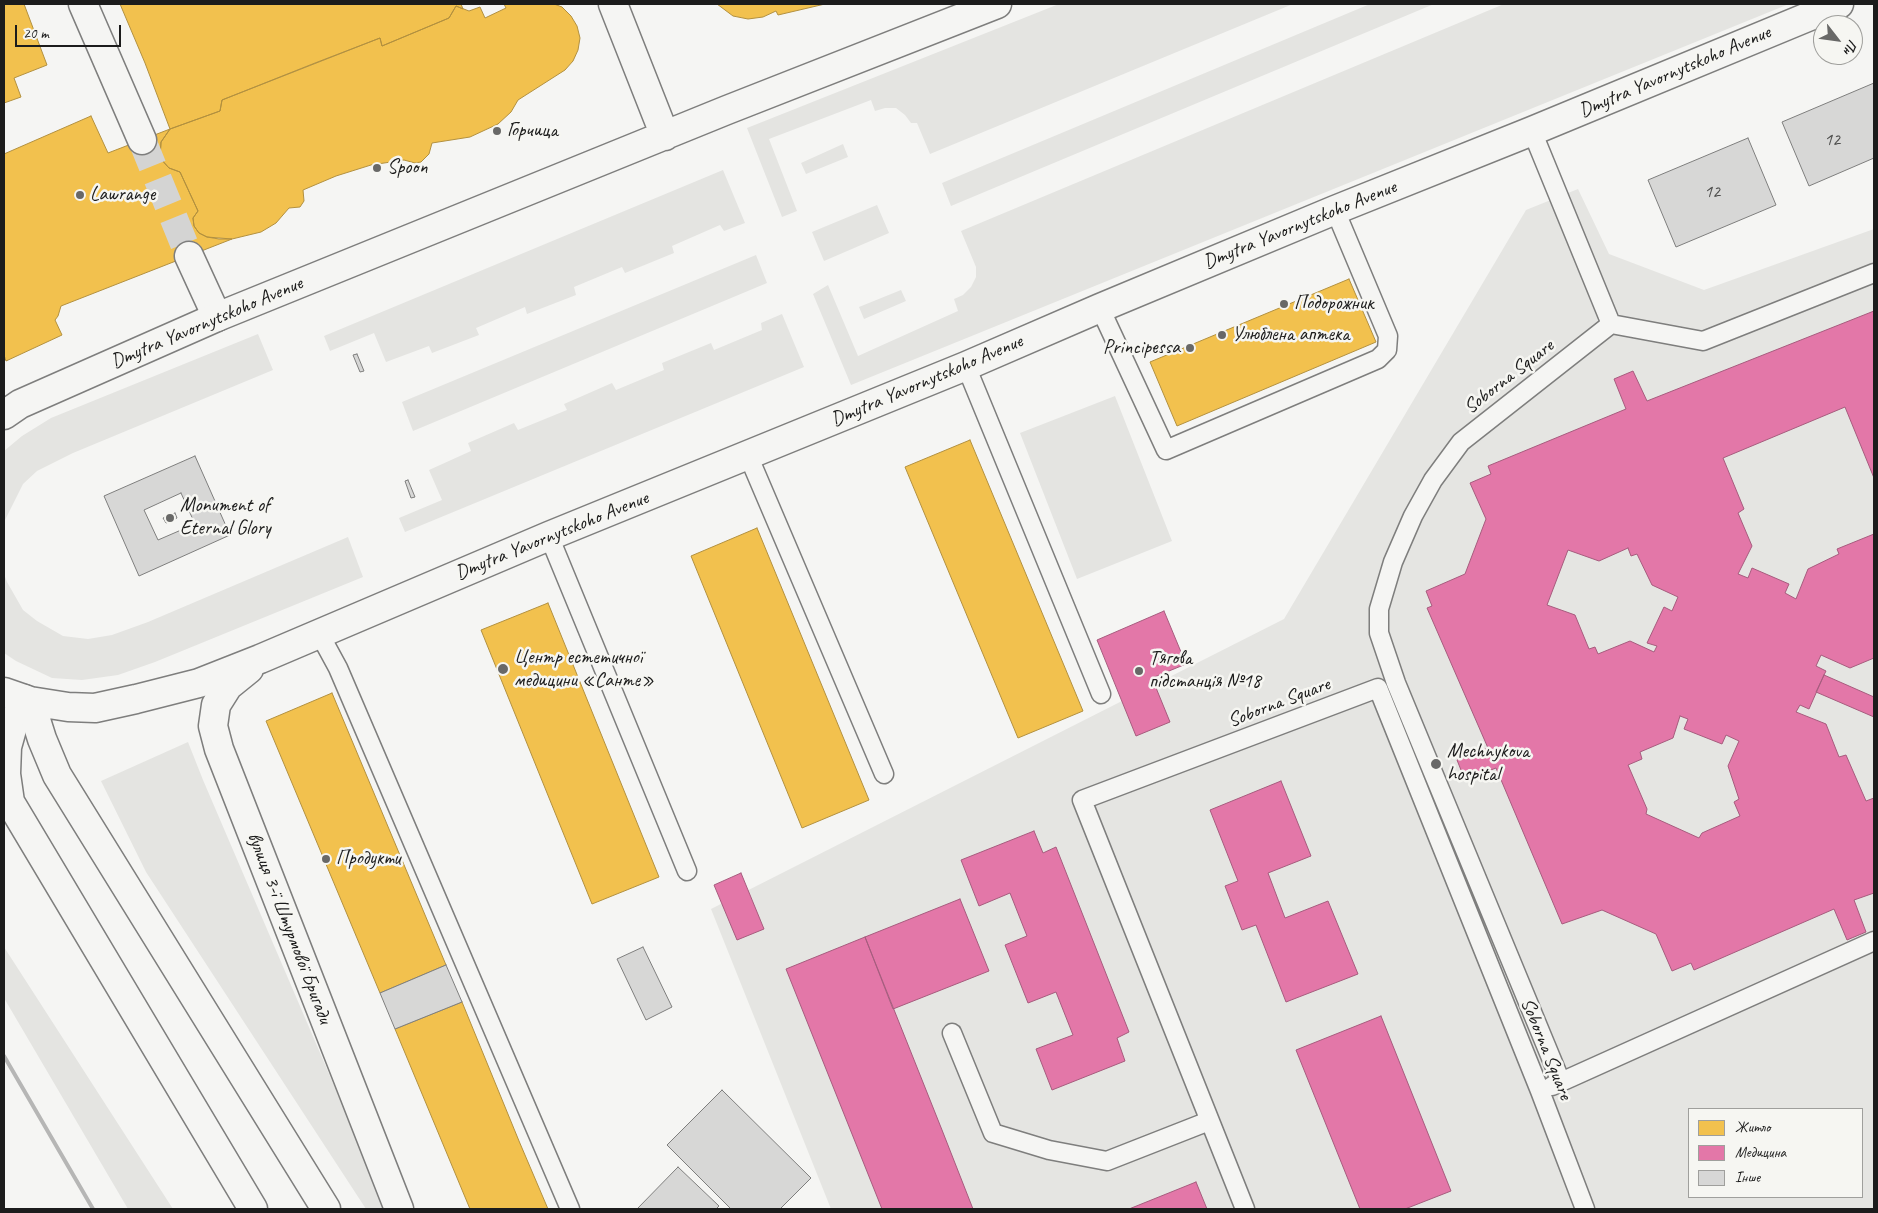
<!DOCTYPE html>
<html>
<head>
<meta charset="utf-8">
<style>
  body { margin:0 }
  #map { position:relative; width:1878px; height:1213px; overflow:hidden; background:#f5f5f3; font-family:Caveat,sans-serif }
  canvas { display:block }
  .frame { position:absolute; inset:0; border:5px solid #1c1c1c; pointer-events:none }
  .legend { position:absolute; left:1688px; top:1108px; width:175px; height:90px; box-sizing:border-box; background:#f6f6f2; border:1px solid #9f9f9c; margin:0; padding:6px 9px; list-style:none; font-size:15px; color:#1c1c1c }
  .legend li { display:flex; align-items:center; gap:10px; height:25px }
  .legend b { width:25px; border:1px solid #9f9f9c }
  .north { position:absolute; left:1813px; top:15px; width:50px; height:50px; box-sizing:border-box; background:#f6f6f2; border:1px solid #9f9f9c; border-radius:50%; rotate:120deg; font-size:14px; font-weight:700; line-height:20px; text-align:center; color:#1c1c1c }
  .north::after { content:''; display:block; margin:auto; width:18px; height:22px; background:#686867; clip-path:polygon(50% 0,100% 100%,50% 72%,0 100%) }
  .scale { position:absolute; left:15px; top:25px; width:106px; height:22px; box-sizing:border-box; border:2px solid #1c1c1c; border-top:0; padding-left:6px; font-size:15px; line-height:18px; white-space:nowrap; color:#1c1c1c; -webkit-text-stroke:4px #f6f6f2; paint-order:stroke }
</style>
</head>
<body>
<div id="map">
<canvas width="1878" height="1213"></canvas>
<div class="frame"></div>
<ul class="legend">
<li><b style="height:14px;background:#f2c14e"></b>Житло</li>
<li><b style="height:14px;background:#e377a8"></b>Медицина</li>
<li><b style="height:14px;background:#d7d7d6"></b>Інше</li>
</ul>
<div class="north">Пн</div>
<div class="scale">20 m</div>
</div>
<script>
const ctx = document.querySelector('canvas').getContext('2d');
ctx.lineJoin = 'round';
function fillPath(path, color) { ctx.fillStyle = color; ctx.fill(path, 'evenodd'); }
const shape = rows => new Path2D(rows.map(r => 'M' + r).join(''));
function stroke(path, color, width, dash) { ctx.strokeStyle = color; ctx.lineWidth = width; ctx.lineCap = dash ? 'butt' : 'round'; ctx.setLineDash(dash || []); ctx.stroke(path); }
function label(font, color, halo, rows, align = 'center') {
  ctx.font = font + ' Caveat,sans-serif'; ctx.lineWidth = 5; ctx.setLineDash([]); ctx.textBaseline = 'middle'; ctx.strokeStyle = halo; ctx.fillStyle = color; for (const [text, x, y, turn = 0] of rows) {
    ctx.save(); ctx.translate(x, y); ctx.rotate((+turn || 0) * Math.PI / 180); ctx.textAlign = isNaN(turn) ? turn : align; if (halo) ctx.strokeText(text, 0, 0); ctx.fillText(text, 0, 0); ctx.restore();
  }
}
fillPath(shape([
  [1578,189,1609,254,1704,290,1874,229,1874,1209,831,1209,711,909,1284,619,1526,210],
  [1689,1109,1862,1109,1862,1197,1689,1197]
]), '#e5e5e2');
fillPath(shape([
  [1059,4,1293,4,930,154,917,123,911,123,905,115,896,108,885,108,875,111,871,100,769,139,797,211,782,217,747,128],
  [1370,4,1434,4,951,206,942,183],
  [1504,4,1789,4,851,385,813,294,828,285,858,356,958,311,954,299,963,295,971,287,976,277,976,267,961,231],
  [843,144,848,157,806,174,801,163],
  [723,170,745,223,724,231,720,225,672,246,674,253,625,273,622,267,574,287,576,295,527,314,525,307,476,328,479,335,432,353,429,346,386,362,374,333,330,351,324,336],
  [877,205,889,233,824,261,812,232],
  [756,255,767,283,413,431,402,402],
  [901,290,906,301,864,319,859,307],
  [782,314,804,367,405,532,399,518,442,500,429,470,471,451,468,443,514,423,518,430,567,410,564,404,612,383,616,390,664,370,662,363,711,343,714,350,762,330,761,323],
  [258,334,273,370,73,453,37,471,23,484,4,522,4,451,22,436,51,418],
  [1115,396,1172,541,1077,579,1020,433],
  [348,537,363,577,155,662,118,675,82,680,52,678,16,661,4,653,4,574,7,582,23,610,37,621,63,636,88,639,112,635,148,622],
  [188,742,203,780,387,1209,366,1209,146,872,101,781],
  [4,947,173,1209,128,1209,4,998]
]), '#e4e4e1');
const homes = shape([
  [4,4,24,4,47,65,14,78,21,97,4,103,4,4],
  [120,4,461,4,463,9,456,6,449,18,382,46,380,38,222,100,220,111,170,129,145,63,120,4],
  [504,4,554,4,562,7,571,16,577,26,580,38,578,50,573,61,565,70,518,100,511,112,498,124,470,137,432,143,429,154,421,162,415,163,404,160,371,165,336,176,303,190,304,201,300,207,289,208,276,223,261,232,232,239,219,239,207,237,199,233,194,226,193,218,198,211,180,172,169,168,160,158,161,142,170,129,220,111,222,100,315,63,380,38,382,46,449,18,456,6,469,11,480,7,485,18,506,8,504,4],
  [717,4,825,4,778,15,776,11,763,17,748,19,733,16,717,4],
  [91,116,108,153,170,129,161,142,160,158,169,168,180,172,198,211,193,218,194,226,199,233,207,237,232,239,61,306,58,316,55,320,62,335,6,361,4,355,4,154,91,116],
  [1349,279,1376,342,1177,426,1150,362,1349,279],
  [970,440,1083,711,1018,738,905,467,970,440],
  [757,528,869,800,802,828,691,556,757,528],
  [548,603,659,877,592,904,481,630,548,603],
  [332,693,446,965,380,993,266,721,332,693],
  [462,1002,519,1141,548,1209,470,1209,395,1029,462,1002]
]);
fillPath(homes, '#f2c14e');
stroke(homes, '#b2903f', 1);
const health = shape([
  [1874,311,1874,478,1845,407,1723,458,1744,509,1738,513,1752,546,1738,574,1748,578,1752,568,1789,584,1785,593,1796,599,1808,569,1839,554,1837,549,1874,534,1874,658,1850,668,1821,655,1816,666,1826,671,1824,675,1809,709,1800,705,1796,712,1826,724,1839,757,1846,755,1866,801,1874,798,1874,893,1854,900,1866,932,1847,940,1834,909,1694,970,1691,963,1672,971,1656,934,1602,910,1562,924,1496,768,1465,780,1457,760,1488,748,1427,608,1432,606,1426,591,1465,574,1486,519,1470,483,1491,474,1488,466,1626,409,1614,379,1633,371,1647,401,1874,311],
  [1628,548,1631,556,1637,554,1652,585,1678,597,1672,611,1664,607,1647,643,1657,646,1654,652,1630,641,1598,654,1595,647,1589,649,1575,615,1547,605,1568,550,1599,561,1628,548],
  [1680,716,1688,719,1684,729,1722,744,1726,735,1739,741,1728,766,1739,799,1734,802,1740,816,1702,833,1699,838,1646,814,1647,809,1628,765,1642,759,1640,752,1673,738,1680,716],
  [1164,611,1186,664,1152,678,1170,722,1136,736,1097,640,1164,611],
  [1824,675,1874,697,1874,717,1816,692,1824,675],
  [1281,781,1311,856,1268,873,1285,918,1328,901,1358,974,1286,1002,1256,925,1242,930,1225,886,1238,881,1210,810,1281,781],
  [1034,831,1043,853,1056,847,1129,1032,1117,1038,1125,1061,1052,1090,1036,1049,1073,1035,1056,992,1028,1003,1005,945,1027,936,1010,893,979,906,961,860,1034,831],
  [741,873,764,929,737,940,714,885,741,873],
  [960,899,989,971,893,1009,865,937,960,899],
  [865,937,942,1130,973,1209,882,1209,786,969,865,937],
  [1381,1016,1451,1191,1405,1209,1360,1209,1296,1050,1381,1016],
  [1196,1182,1207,1209,1129,1209,1196,1182]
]);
fillPath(health, '#e377a8');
stroke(health, '#a75c7e', 1);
const building = shape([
  [1874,83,1874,158,1809,186,1782,122,1874,83],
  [1748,138,1776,205,1676,247,1648,180,1748,138],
  [357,354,364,371,360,372,353,355,357,354],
  [195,456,230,535,139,576,104,496,195,456],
  [408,480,415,497,411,498,405,481,408,480],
  [181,493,195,524,158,540,144,510,181,493],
  [175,513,177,518,166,523,163,518,175,513],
  [643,947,672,1007,646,1020,617,959,643,947],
  [446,965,462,1002,395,1029,380,993,446,965],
  [722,1090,811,1178,780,1209,731,1209,667,1145,722,1090],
  [678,1167,719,1206,716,1209,637,1209,678,1167]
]);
fillPath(building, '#d7d7d6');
stroke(building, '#7e7e7d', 1);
stroke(shape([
  [142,140,189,256]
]), '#d4d4d3', 28, [28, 14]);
const lane = shape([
  [1532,131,1611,324,1703,341,1874,273],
  [1100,308,1166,450,1378,359,1387,350,1388,336,1335,210],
  [966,366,1101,694],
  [748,455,884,774],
  [549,536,687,871],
  [319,633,338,668,570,1209],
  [952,1033,993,1133,1049,1150,1107,1161,1209,1121],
  [1561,1082,1396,683,1379,633,1379,609,1393,562,1413,516,1433,480,1461,442,1611,324],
  [1552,1086,1874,941],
  [1245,1209,1082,800,1378,688,1540,1091,1585,1209]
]);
const street = shape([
  [83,4,142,140],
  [189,256,217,317],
  [24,699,14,722,7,747,6,774,10,802,253,1209]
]);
const secondary = shape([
  [613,4,665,136],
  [4,415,20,404,217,317,727,110,997,4],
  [249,669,228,686,216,705,213,726,219,749,399,1209],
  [4,692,30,701,68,707,95,708,136,699,199,683,260,659,549,536,966,366,1100,308,1335,210,1532,131,1839,4],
  [30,701,42,739,57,775,326,1209]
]);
stroke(lane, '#7e7e7d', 21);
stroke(street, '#7e7e7d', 31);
stroke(secondary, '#7e7e7d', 31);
stroke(lane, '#f5f5f3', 18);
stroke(street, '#f5f5f3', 28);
stroke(secondary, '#f5f5f3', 28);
stroke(shape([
  [4,1056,93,1209]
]), '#b6b6b5', 4);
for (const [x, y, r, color] of [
  [497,131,5,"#686867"],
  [377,168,5,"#686867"],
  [80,195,5,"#686867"],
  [1284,304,5,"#686867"],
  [1222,335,5,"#686867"],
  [1190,348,5,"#686867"],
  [170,518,5,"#686867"],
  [503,669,6,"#686867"],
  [1139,671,5,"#686867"],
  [1436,764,6,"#686867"],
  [326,859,5,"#686867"]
]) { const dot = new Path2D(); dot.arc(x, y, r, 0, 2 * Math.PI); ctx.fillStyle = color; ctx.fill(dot); stroke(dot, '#f6f6f2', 2); }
label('18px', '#4b4b4a', null, [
  ["12",1832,140],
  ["12",1712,192]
]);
label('20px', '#1c1c1c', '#f6f6f2', [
  ["Dmytra Yavornytskoho Avenue",1675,72,-23],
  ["Dmytra Yavornytskoho Avenue",1300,225,-22],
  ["Dmytra Yavornytskoho Avenue",207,323,-23],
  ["Soborna Square",1509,377,-38],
  ["Dmytra Yavornytskoho Avenue",927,381,-23],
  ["Dmytra Yavornytskoho Avenue",552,536,-22],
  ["Soborna Square",1279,703,-21],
  ["вулиця 3-ї Штурмової Бригади",289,928,69],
  ["Soborna Square",1546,1049,68]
]);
label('20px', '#1c1c1c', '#f6f6f2', [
  ["Горчица",507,131],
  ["Spoon",387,168],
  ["Lawrange",90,195],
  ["Подорожник",1294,304],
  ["Улюблена аптека",1232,335],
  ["Principessa",1180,348,"right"],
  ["Monument of",180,506],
  ["Eternal Glory",180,529],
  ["Центр естетичної",514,658],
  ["медицини «Санте»",514,681],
  ["Тягова",1149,659],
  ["пiдстанцiя №18",1149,682],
  ["Mechnykova",1447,752],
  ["hospital",1447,775],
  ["Продукти",336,859]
], 'left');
</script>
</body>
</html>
